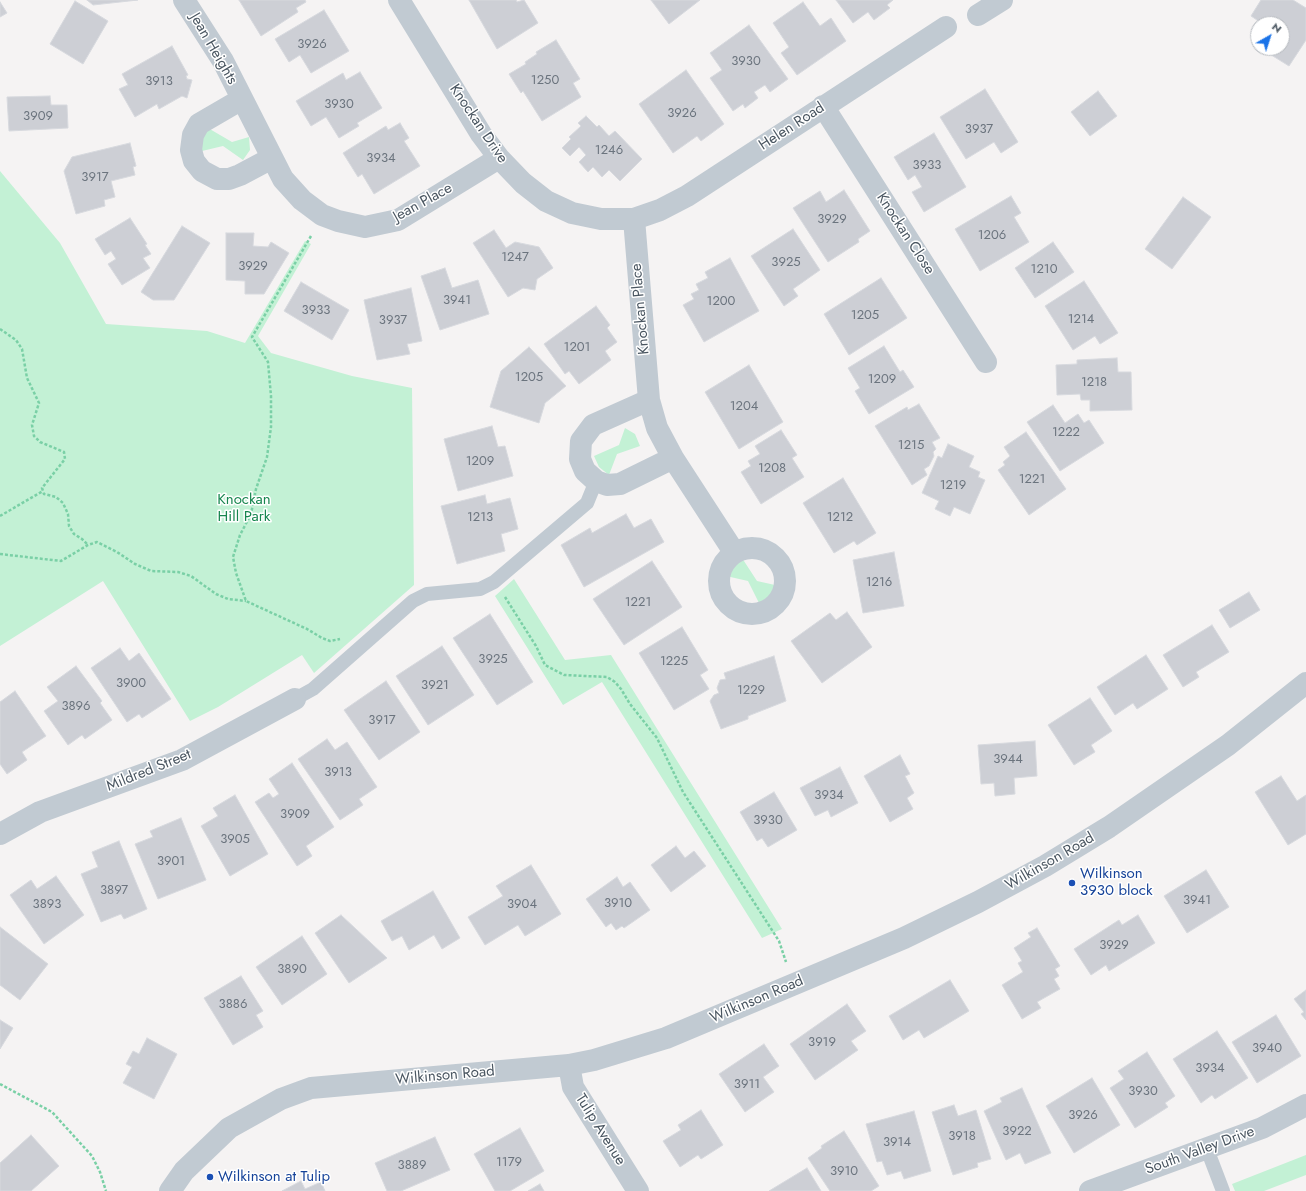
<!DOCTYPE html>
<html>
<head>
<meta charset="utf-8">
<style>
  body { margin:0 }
  #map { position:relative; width:1306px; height:1191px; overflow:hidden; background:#f5f3f3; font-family:Jost,sans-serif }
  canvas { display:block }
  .north { position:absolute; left:1250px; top:16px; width:40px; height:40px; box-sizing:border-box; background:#fff; border:1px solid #b7bbc0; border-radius:50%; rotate:39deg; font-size:11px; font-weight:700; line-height:16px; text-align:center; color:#4a5661 }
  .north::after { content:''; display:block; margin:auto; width:14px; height:18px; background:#1a73e8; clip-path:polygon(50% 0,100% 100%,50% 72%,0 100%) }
</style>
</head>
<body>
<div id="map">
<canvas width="1306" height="1191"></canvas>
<div class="north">N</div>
</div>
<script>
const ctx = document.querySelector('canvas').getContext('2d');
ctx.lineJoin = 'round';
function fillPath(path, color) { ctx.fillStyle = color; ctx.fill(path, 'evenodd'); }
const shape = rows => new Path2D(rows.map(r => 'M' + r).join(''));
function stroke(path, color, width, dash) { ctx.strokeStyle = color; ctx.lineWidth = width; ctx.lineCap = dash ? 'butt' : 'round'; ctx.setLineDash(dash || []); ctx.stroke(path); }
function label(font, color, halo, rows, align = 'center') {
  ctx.font = font + ' Jost,sans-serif'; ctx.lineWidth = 3; ctx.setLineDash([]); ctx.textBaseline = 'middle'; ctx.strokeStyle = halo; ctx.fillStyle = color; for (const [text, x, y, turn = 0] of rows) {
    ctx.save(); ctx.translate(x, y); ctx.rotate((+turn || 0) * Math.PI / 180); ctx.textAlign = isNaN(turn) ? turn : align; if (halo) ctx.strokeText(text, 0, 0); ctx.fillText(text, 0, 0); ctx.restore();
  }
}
fillPath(shape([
  [208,128,232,142,249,137,250,150,243,160,223,146,202,151,202,139],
  [0,171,60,243,106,324,207,331,245,343,305,241,311,244,258,336,271,353,352,376,412,388,414,585,314,673,302,655,218,707,190,721,103,581,0,646],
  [625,428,635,434,640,446,617,454,609,475,599,467,594,456,619,445],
  [742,558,757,581,775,585,770,596,759,603,748,581,726,576,732,566],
  [514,579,565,660,611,655,782,929,762,938,602,682,563,705,495,596],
  [1306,1155,1306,1175,1264,1191,1235,1191,1232,1184]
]), '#c3f1d5');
const building = shape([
  [87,0,138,0,93,5,87,0],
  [239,0,305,0,306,2,296,8,298,12,261,36,239,0],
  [469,0,516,0,517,2,524,0,538,23,497,49,469,0],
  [651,0,700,0,669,24,651,0],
  [836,0,893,0,887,5,890,8,874,20,868,12,853,23,836,0],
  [1261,0,1293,0,1306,8,1306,40,1289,66,1260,48,1282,48,1282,24,1263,24,1251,16,1261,0],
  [75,1,108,21,83,64,50,44,75,1],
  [0,2,7,13,0,17,0,2],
  [803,2,820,26,831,18,846,41,797,75,781,53,789,47,773,23,803,2],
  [324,10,349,51,311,73,300,55,289,62,275,39,324,10],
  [749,25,788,79,770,92,765,85,754,92,758,98,745,108,743,104,733,111,710,78,722,70,710,53,749,25],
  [556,40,580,79,573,83,581,97,542,121,523,91,521,93,509,74,526,64,525,62,537,54,536,52,556,40],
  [172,46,188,75,186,76,187,79,192,80,187,98,182,96,159,109,157,104,135,117,119,89,128,85,122,74,172,46],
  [686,70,724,124,701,141,697,136,673,153,639,104,686,70],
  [360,72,382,108,357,123,359,126,339,138,326,117,311,126,296,101,343,73,346,80,360,72],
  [985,89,1018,142,1001,153,994,142,966,159,940,117,985,89],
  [1098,91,1117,116,1090,136,1071,112,1098,91],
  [50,96,51,105,67,105,68,128,9,131,7,97,50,96],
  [586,116,597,127,599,125,609,136,615,131,642,159,620,181,609,170,602,177,593,167,588,172,579,162,586,155,579,147,570,156,562,148,571,139,569,137,581,126,578,123,586,116],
  [400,123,409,138,404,141,420,166,374,194,362,174,358,177,343,153,386,126,388,130,400,123],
  [934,133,966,187,924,212,912,192,922,187,915,175,908,180,894,157,934,133],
  [130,143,136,166,133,167,135,175,111,181,115,197,104,200,105,206,76,214,64,171,72,157,130,143],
  [844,190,870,231,858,239,859,242,828,262,793,208,820,191,826,202,844,190],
  [1011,196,1021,213,1014,217,1029,242,980,271,955,229,1011,196],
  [1183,197,1211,217,1172,269,1145,249,1183,197],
  [130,218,147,244,145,245,151,254,143,258,150,268,122,285,108,264,116,259,111,251,105,255,95,239,130,218],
  [182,226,210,243,174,300,153,300,141,292,182,226],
  [793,229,820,270,793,289,798,296,784,306,751,256,793,229],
  [494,230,506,248,515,242,539,247,553,268,537,279,535,290,523,288,508,297,473,243,494,230],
  [226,233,254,233,253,246,268,247,271,242,289,253,264,294,245,294,245,281,226,280,226,233],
  [1053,242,1074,272,1035,298,1015,268,1053,242],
  [730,258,759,311,704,342,683,305,694,299,691,294,699,290,696,284,708,278,705,272,730,258],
  [445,268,452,288,478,280,489,314,440,330,421,276,445,268],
  [881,278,907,318,849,355,824,314,881,278],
  [1084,281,1118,333,1100,344,1095,336,1073,350,1045,306,1084,281],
  [301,282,349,310,332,340,284,311,301,282],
  [411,288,422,341,407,344,410,354,377,360,364,300,411,288],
  [596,306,610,325,607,328,617,342,605,351,611,360,579,384,569,371,565,374,544,344,596,306],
  [884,346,900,372,903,370,914,387,869,414,855,391,860,388,848,368,884,346],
  [529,347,566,386,545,403,539,423,490,407,501,371,529,347],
  [1117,358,1118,372,1131,372,1132,410,1090,411,1090,400,1081,400,1080,394,1057,395,1056,365,1077,364,1077,360,1117,358],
  [749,365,783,422,739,449,705,392,749,365],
  [919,404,940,438,932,442,936,449,933,452,934,456,929,466,924,469,927,475,912,485,875,426,907,407,908,410,919,404],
  [1053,405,1065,423,1078,414,1084,423,1089,420,1104,443,1060,471,1027,422,1053,405],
  [492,426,498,447,505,446,513,476,458,491,444,439,492,426],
  [781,430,797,455,792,458,804,477,761,504,741,472,751,466,748,461,760,454,755,446,781,430],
  [1026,432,1066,489,1029,515,998,470,1005,465,1003,462,1010,456,1004,447,1026,432],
  [948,444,974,456,969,467,980,472,978,477,985,480,970,514,954,507,950,516,935,509,939,501,922,493,938,456,942,458,948,444],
  [843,478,876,533,857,545,854,541,834,553,803,503,843,478],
  [485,495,487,504,510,498,518,529,501,534,505,551,457,564,441,506,485,495],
  [626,514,634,528,651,519,664,542,584,587,561,545,590,528,592,533,626,514],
  [894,552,904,606,863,613,853,560,894,552],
  [652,561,682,607,624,645,593,599,652,561],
  [1249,592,1260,610,1230,628,1219,610,1249,592],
  [847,612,872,647,822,683,791,641,830,613,836,620,847,612],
  [490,614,533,682,497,705,453,638,490,614],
  [1212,625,1229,652,1196,672,1199,677,1183,687,1163,655,1212,625],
  [682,627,708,670,700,675,709,689,674,710,639,653,682,627],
  [442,646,474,695,428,725,396,676,442,646],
  [120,648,129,661,139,653,171,699,142,718,139,714,127,722,91,668,120,648],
  [1146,655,1168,689,1137,709,1133,703,1115,715,1097,687,1146,655],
  [774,656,786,701,748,716,748,719,721,729,710,701,714,695,719,693,717,688,720,680,726,679,724,673,774,656],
  [76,666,102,701,100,703,112,720,85,739,82,735,68,745,44,711,58,701,47,687,76,666],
  [386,681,420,732,379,760,344,710,386,681],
  [15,691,46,736,22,752,27,760,7,774,0,764,0,702,15,691],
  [1090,698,1112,731,1091,745,1095,752,1074,765,1048,725,1090,698],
  [327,739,335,750,347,742,377,787,359,799,363,805,340,820,298,759,327,739],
  [1035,741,1037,776,1014,778,1015,794,995,796,994,783,981,784,978,745,1035,741],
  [900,755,910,774,905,776,914,793,907,798,913,809,890,822,864,776,900,755],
  [292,763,334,827,306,846,312,856,297,866,255,802,269,793,273,798,279,794,269,779,292,763],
  [840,767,858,803,831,817,828,810,815,816,800,788,840,767],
  [1281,776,1297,801,1306,795,1306,834,1288,845,1255,792,1281,776],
  [774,792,797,830,768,847,762,838,757,841,740,812,774,792],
  [235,795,268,854,230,876,201,826,218,816,213,808,235,795],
  [181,818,206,880,158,899,135,844,153,837,150,831,181,818],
  [119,841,147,909,124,919,121,914,101,922,81,874,98,867,92,852,119,841],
  [676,846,685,858,694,851,706,866,671,892,651,865,676,846],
  [531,865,561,914,525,936,518,925,485,945,468,917,503,896,496,886,531,865],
  [1206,870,1229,907,1187,933,1164,896,1206,870],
  [56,876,84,915,44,944,10,895,31,880,37,889,56,876],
  [617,877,623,887,630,882,650,910,624,928,622,926,616,930,611,923,606,927,586,899,617,877],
  [433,891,460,938,442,949,434,935,409,950,402,936,392,941,381,921,433,891],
  [341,915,387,958,349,983,315,933,341,915],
  [1138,915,1155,943,1109,971,1106,965,1091,975,1074,949,1119,920,1122,925,1138,915],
  [0,927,48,964,20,1000,0,985,0,927],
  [1037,928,1060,966,1055,969,1059,976,1054,979,1060,989,1037,1002,1041,1008,1022,1019,1002,985,1023,972,1018,963,1022,961,1014,948,1031,937,1028,933,1037,928],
  [302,936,327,974,282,1005,256,967,302,936],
  [241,976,263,1011,256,1015,263,1027,233,1045,204,998,241,976],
  [950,980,969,1011,924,1038,919,1030,903,1040,889,1016,950,980],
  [1306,990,1306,1020,1301,1014,1304,1012,1294,999,1306,990],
  [847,1004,866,1031,851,1041,858,1050,815,1080,790,1044,847,1004],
  [1276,1015,1301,1056,1257,1083,1232,1042,1276,1015],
  [0,1020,13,1028,0,1049,0,1020],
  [1217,1031,1248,1078,1215,1099,1212,1095,1201,1103,1173,1059,1217,1031],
  [147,1038,177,1054,154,1099,123,1083,132,1067,126,1064,133,1051,139,1054,147,1038],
  [764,1044,779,1066,763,1077,774,1092,745,1112,719,1074,764,1044],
  [1147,1052,1175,1096,1165,1103,1168,1107,1135,1128,1110,1088,1124,1079,1118,1071,1147,1052],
  [1092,1078,1120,1125,1074,1153,1046,1106,1092,1078],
  [1022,1088,1051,1153,1025,1164,1020,1153,1006,1160,984,1111,1002,1102,1000,1098,1022,1088],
  [954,1105,958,1116,976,1110,991,1159,977,1163,978,1167,953,1175,932,1112,954,1105],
  [701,1110,723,1145,701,1159,698,1155,680,1167,663,1141,681,1130,678,1125,701,1110],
  [914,1111,931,1171,904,1179,901,1171,887,1175,882,1161,877,1162,866,1124,914,1111],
  [520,1128,544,1171,510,1191,495,1191,474,1154,520,1128],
  [844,1131,879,1186,871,1191,830,1191,808,1158,822,1148,821,1146,844,1131],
  [31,1135,59,1166,31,1191,0,1191,0,1163,31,1135],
  [435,1137,450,1170,401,1191,387,1191,375,1163,435,1137],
  [807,1168,821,1191,769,1191,807,1168],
  [301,1181,305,1189,321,1182,325,1191,282,1191,301,1181],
  [540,1184,544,1191,528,1191,540,1184]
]);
fillPath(building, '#cdcfd5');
stroke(building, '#d7d9de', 1);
stroke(shape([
  [311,236,252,337,268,362,271,396,271,427,267,457,256,489,251,514,240,535,233,557,236,573,246,601,307,629,322,638,330,641,340,639],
  [0,329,16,340,22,349,27,378,39,403,32,425,34,436,40,442,64,452,65,459,42,488,44,494,56,497,63,503,68,514,69,526,74,534,82,539,88,545],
  [0,516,43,491],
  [0,554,61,561,88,545,97,542,117,552,135,564,151,571,178,572,191,576,216,594,228,599,246,601],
  [505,597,536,646,545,665,564,675,607,677,615,682,621,689,630,704,657,738,683,792,779,941,786,962],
  [0,1084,52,1112,92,1156,100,1172,106,1191]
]), '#7ad0a6', 2.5, [3, 2]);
stroke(shape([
  [295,699,313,689,413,601,427,594,480,589,494,582,587,503,596,481],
  [1207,1149,1223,1191]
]), '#c1cad2', 14);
stroke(shape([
  [184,0,223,61,283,179,302,200,322,215,338,221,365,227,398,220,499,158],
  [399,0,481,134,499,158,523,183,546,201,572,213,601,219,634,219,660,210,687,196,946,27],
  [978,15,1002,0],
  [242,99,199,124,193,135,191,150,194,161,202,171,217,179,229,179,240,175,272,158],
  [823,106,986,362],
  [634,219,649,400,657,428,673,458,734,552],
  [649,400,593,425,581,441,580,459,585,471,596,481,607,485,620,484,673,458],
  '719 581a33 33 0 1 1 66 0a33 33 0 1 1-66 0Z',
  [0,834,40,812,182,760,295,699],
  [569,1065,573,1087,638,1191],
  [170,1191,184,1171,229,1128,281,1099,311,1088,569,1065,594,1060,666,1038,904,938,978,902,1045,866,1109,827,1228,745,1306,683],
  [1090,1191,1262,1128,1306,1105]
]), '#c1cad2', 22);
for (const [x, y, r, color] of [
  [1072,883,4,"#1a4fb4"],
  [210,1177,4,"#1a4fb4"]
]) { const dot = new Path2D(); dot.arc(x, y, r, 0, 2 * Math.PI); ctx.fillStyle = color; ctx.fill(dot); stroke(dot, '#fff', 1.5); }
label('13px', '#6b747e', null, [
  ["3926",312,45],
  ["3930",746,62],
  ["1250",545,81],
  ["3913",159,82],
  ["3930",339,105],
  ["3926",682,114],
  ["3909",38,117],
  ["3937",979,130],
  ["1246",609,151],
  ["3934",381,159],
  ["3933",927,166],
  ["3917",95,178],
  ["3929",832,220],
  ["1206",992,236],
  ["1247",515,258],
  ["3925",786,263],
  ["3929",253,267],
  ["1210",1044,270],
  ["3941",457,301],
  ["1200",721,302],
  ["3933",316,311],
  ["1205",865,316],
  ["1214",1081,320],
  ["3937",393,321],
  ["1201",577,348],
  ["1205",529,378],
  ["1209",882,380],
  ["1218",1094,383],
  ["1204",744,407],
  ["1222",1066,433],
  ["1215",911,446],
  ["1209",480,462],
  ["1208",772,469],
  ["1221",1032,480],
  ["1219",953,486],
  ["1213",480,518],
  ["1212",840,518],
  ["1216",879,583],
  ["1221",638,603],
  ["3925",493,660],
  ["1225",674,662],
  ["3900",131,684],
  ["3921",435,686],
  ["1229",751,691],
  ["3896",76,707],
  ["3917",382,721],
  ["3944",1008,760],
  ["3913",338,773],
  ["3934",829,796],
  ["3909",295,815],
  ["3930",768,821],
  ["3905",235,840],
  ["3901",171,862],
  ["3897",114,891],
  ["3941",1197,901],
  ["3910",618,904],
  ["3893",47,905],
  ["3904",522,905],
  ["3929",1114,946],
  ["3890",292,970],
  ["3886",233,1005],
  ["3919",822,1043],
  ["3940",1267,1049],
  ["3934",1210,1069],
  ["3911",747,1085],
  ["3930",1143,1092],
  ["3926",1083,1116],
  ["3922",1017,1132],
  ["3918",962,1137],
  ["3914",897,1143],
  ["1179",509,1163],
  ["3889",412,1166],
  ["3910",844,1172]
]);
label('15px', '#4a5661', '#fff', [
  ["Jean Heights",213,49,60],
  ["Knockan Drive",478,124,56],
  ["Helen Road",792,127,-33],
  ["Jean Place",423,203,-29],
  ["Knockan Close",905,234,57],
  ["Knockan Place",641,309,-95],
  ["Mildred Street",149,771,-22],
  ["Wilkinson Road",1050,862,-30],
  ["Wilkinson Road",757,1000,-23],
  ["Wilkinson Road",445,1076,-5],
  ["Tulip Avenue",600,1130,58],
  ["South Valley Drive",1200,1151,-20]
]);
label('15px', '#17864f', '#fff', [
  ["Knockan",244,500],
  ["Hill Park",244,517]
]);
label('15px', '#164399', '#fff', [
  ["Wilkinson",1080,874],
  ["3930 block",1080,891],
  ["Wilkinson at Tulip",218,1177]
], 'left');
</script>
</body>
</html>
